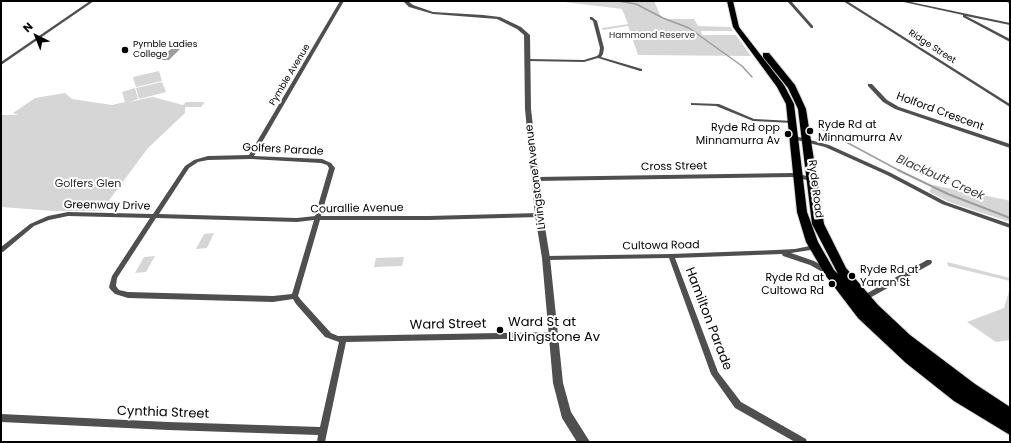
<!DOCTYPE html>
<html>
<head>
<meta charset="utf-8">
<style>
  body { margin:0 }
  #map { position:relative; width:1011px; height:443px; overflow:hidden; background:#fff; font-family:Poppins,sans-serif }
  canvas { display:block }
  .frame { position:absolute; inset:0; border:2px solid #000; pointer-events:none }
  .north { position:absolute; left:16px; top:16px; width:40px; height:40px; -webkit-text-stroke:3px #fff; paint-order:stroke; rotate:317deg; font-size:11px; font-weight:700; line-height:16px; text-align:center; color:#000 }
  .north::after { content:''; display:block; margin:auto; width:14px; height:18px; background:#000; clip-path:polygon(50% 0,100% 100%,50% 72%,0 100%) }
</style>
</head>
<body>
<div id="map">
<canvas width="1011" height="443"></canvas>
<div class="frame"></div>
<div class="north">N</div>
</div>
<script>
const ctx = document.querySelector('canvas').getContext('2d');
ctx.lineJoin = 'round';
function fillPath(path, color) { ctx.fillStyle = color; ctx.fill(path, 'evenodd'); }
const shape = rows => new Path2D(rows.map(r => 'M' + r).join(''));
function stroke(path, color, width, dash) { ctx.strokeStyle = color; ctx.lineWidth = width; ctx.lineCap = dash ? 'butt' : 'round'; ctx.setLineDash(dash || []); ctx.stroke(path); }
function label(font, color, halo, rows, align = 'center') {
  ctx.font = font + ' Poppins,sans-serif'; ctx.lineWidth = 4; ctx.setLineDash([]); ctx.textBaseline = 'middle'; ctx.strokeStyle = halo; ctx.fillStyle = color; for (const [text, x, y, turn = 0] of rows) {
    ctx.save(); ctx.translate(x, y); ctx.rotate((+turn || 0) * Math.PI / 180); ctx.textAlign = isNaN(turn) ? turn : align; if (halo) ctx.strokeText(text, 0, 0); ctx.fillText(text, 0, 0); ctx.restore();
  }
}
fillPath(shape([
  [556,1,654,1,662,19,694,19,698,26,730,27,733,31,701,31,702,35,736,35,751,56,638,55,628,26,603,30,602,28,628,24,622,9],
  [159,71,162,81,136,87,133,77],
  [162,82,166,92,139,99,136,88],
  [135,88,138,99,129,102,153,97,183,105,186,102,205,102,201,107,185,107,185,113,148,148,101,211,54,211,1,207,1,115,18,115,13,113,35,98,65,93,72,99,112,105,125,102,122,92],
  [933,185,1007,200,1010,202,1010,222,949,202,929,192],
  [214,233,207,248,196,249,204,234],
  [155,256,146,272,135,273,144,257],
  [404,257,402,266,374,267,376,258],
  [947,262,1010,278,1010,281,948,266],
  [1010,288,1010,340,996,342,967,322,1004,308]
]), '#d6d6d6');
fillPath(shape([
  [175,45,184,45,169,60,159,60]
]), '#9d9d9d');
stroke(shape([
  [618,1,636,4,663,18,689,28,742,66,752,77],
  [1010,1,1008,2,1010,4],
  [822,129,900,171]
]), '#9d9d9d', 1.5);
stroke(shape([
  [898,170,948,194,1010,218]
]), '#9d9d9d', 2);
const trunk = shape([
  [727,1,733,1,739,27,784,85,794,104,807,212,818,242,834,270,838,274,812,224,798,109,788,88,763,57,763,53,769,53,795,85,806,109,824,224,846,268,878,305,910,335,975,384,1010,407,1010,435,954,401,906,363,858,318,826,276,806,242,797,212,786,104,777,87,733,27,727,1]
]);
stroke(trunk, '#dbdbdb', 2);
fillPath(shape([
  [90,1,94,1,1,65,1,62,90,1],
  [340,1,344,1,254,156,322,159,331,163,335,168,321,216,429,216,539,213,542,215,539,217,429,220,320,220,298,296,301,300,331,333,338,336,553,332,556,333,557,335,556,337,553,338,346,342,325,442,317,442,318,435,168,430,1,422,1,414,168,422,320,427,339,342,325,337,296,304,293,299,273,302,128,298,115,294,110,289,109,287,112,276,150,218,68,216,49,220,34,226,3,252,1,252,1,247,30,224,48,216,68,212,153,214,185,166,194,160,208,156,249,155,340,1],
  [251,159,321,163,327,165,329,168,315,216,297,218,159,214,189,168,198,162,208,160,251,159],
  [156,218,297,222,314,220,292,294,273,296,128,292,119,290,116,286,117,278,156,218],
  [787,1,791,1,813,26,813,28,811,28,787,1],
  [843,1,847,1,1010,104,1010,107,843,1],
  [899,1,906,1,1010,23,1010,25,966,16,1010,39,1010,42,963,17,963,15,899,1],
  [590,17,592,17,597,21,604,48,603,54,601,57,642,69,642,71,640,71,598,58,584,62,528,61,526,60,528,59,584,60,597,56,599,54,600,48,593,21,590,19,590,17],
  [868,84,872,84,887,100,899,107,1010,144,1010,148,895,109,883,102,868,86,868,84],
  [691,103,719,104,754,119,793,121,795,122,793,123,753,121,716,106,693,105,691,105,691,103],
  [795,136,829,145,891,173,946,202,1010,224,1010,228,942,204,887,175,825,147,793,139,792,138,795,136],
  [792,173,812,177,815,179,812,181,792,177,536,181,533,179,536,177,792,173],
  [815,245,817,245,818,247,817,249,791,253,814,261,830,270,831,272,830,274,826,274,810,265,783,256,782,254,675,258,718,372,741,402,806,439,807,442,795,442,735,408,711,374,669,258,546,260,544,260,543,258,544,256,546,256,671,254,776,250,795,249,815,245],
  [927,260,931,260,932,262,931,264,866,300,864,301,862,300,861,298,862,296,927,260]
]), '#4f4f4f');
fillPath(shape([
  [403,1,408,1,413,5,433,12,483,15,500,17,521,27,530,35,531,109,543,215,550,258,563,383,571,412,590,442,577,442,562,418,553,383,542,258,535,215,525,109,524,35,517,29,497,19,433,14,409,7,403,1]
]), '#4f4f4f');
fillPath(trunk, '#000');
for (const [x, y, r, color] of [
  [125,50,4,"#000"],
  [810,131,4,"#000"],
  [788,134,4,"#000"],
  [852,276,4,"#000"],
  [832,284,4,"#000"],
  [500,330,4,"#000"]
]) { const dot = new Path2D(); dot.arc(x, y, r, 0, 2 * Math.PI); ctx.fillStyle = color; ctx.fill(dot); stroke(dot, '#fff', 1.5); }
label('9px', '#2d2d2d', '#fff', [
  ["Hammond Reserve",652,36]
]);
label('9px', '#000', '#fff', [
  ["Pymble Ladies",133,45],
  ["College",133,55]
], 'left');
label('9px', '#000', '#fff', [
  ["Ridge Street",932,47,33],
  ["Pymble Avenue",290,75,-59]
]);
label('11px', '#000', '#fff', [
  ["Holford Crescent",940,112,20],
  ["Golfers Parade",283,150,3],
  ["Cross Street",674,167,-1],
  ["Livingstone Avenue",536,177,-97],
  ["Ryde Road",815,189,83],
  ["Greenway Drive",107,206,1],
  ["Courallie Avenue",357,209,-1],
  ["Cultowa Road",661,246,-1]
]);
label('11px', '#000', '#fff', [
  ["Ryde Rd at",818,125],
  ["Minnamurra Av",818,138],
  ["Ryde Rd opp",780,128,"right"],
  ["Minnamurra Av",780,141,"right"],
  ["Ryde Rd at",860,270],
  ["Yarran St",860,283],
  ["Ryde Rd at",824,278,"right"],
  ["Cultowa Rd",824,291,"right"]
], 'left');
label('11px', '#2d2d2d', '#fff', [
  ["Golfers Glen",88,184]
]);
label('italic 12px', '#3e3e3e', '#fff', [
  ["Blackbutt Creek",940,178,24]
]);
label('13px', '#000', '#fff', [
  ["Hamilton Parade",708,319,69],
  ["Ward Street",448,325,-1],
  ["Cynthia Street",163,413,2]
]);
label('13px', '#000', '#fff', [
  ["Ward St at",508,323],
  ["Livingstone Av",508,338]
], 'left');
</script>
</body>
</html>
